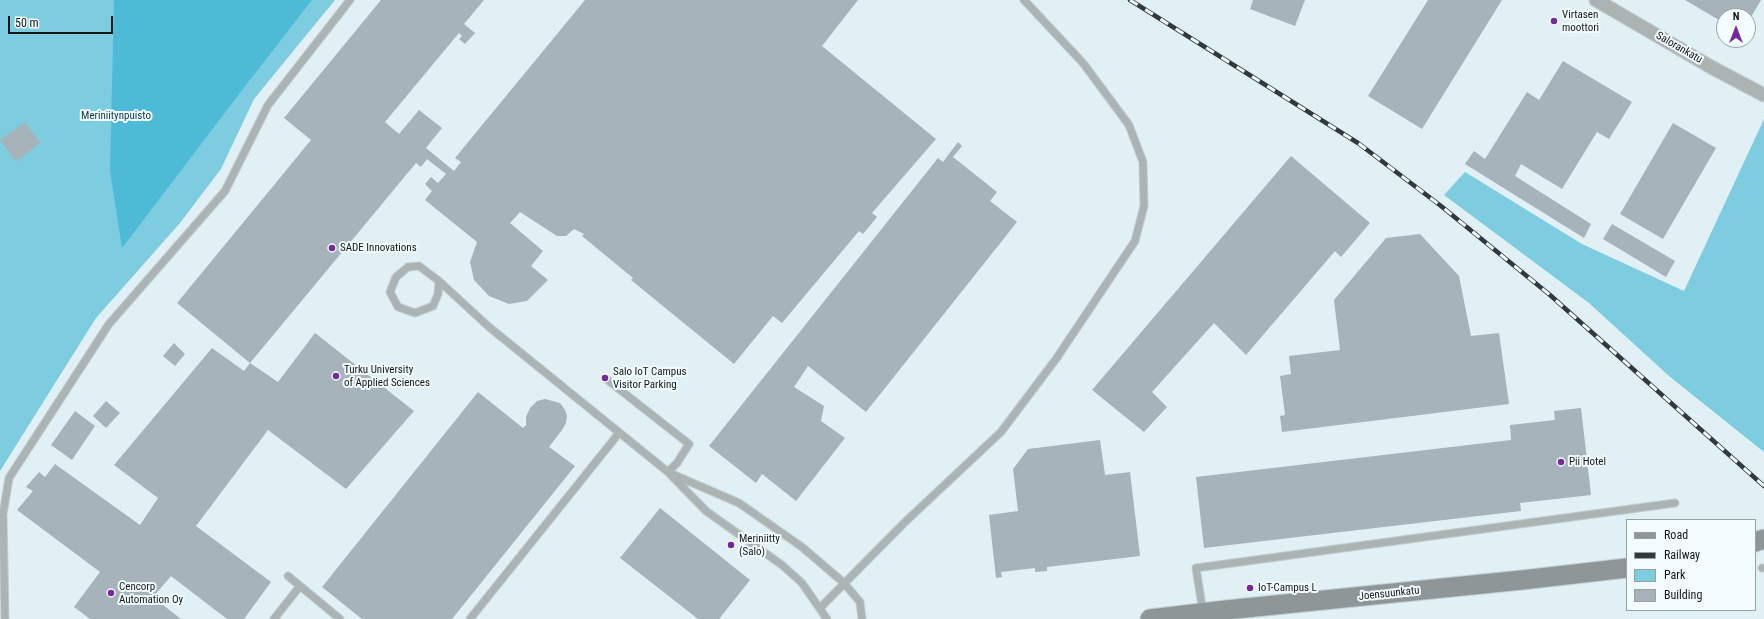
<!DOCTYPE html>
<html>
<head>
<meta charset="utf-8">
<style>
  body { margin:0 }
  #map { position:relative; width:1764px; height:619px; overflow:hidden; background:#e0f0f4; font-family:"Roboto Condensed",sans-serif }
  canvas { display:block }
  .legend { position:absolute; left:1626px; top:519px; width:130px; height:92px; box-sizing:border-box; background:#f2fcfe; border:1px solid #98a1a2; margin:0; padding:5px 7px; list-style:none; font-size:12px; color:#121819 }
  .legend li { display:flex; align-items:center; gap:8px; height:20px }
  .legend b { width:20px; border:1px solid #98a1a2 }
  .north { position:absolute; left:1716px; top:8px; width:40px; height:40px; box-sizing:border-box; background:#f2fcfe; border:1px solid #98a1a2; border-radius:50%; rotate:0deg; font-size:11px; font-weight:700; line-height:16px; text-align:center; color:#121819 }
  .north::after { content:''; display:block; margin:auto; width:14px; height:18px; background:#77299a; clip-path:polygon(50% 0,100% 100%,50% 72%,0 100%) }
  .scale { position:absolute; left:8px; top:16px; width:105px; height:18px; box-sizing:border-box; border:2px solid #121819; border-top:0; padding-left:5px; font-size:12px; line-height:14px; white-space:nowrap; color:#121819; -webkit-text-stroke:3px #f2fcfe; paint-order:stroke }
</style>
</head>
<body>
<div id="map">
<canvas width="1764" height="619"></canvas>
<ul class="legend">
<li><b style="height:5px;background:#8d9797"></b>Road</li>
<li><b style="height:5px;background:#32393b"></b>Railway</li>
<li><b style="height:11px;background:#7ecce0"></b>Park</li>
<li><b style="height:11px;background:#a6b3ba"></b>Building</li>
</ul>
<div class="north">N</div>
<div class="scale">50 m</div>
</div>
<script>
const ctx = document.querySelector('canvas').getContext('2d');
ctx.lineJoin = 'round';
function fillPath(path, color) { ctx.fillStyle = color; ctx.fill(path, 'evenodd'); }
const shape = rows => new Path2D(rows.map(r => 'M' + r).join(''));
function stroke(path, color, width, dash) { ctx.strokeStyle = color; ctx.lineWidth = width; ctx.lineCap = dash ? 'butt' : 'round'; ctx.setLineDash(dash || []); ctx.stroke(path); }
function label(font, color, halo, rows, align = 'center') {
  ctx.font = font + ' "Roboto Condensed",sans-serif'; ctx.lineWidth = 4; ctx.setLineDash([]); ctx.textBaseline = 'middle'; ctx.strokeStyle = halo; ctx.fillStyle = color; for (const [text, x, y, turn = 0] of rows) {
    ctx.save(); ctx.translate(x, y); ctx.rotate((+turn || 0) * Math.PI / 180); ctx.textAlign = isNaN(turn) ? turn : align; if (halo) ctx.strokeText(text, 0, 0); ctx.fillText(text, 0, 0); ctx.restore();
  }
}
fillPath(shape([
  [0,0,335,0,254,99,221,169,180,223,96,318,0,471],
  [1764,119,1764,452,1669,376,1589,303,1444,195,1465,172,1582,244,1684,291]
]), '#7ecce0');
fillPath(shape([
  [114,0,312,0,246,85,122,248,110,171]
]), '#4dbbd5');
fillPath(shape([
  [381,0,484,0,464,24,475,33,465,44,459,39,462,36,459,33,385,122,399,134,419,110,442,128,426,148,454,171,461,162,455,158,585,0,858,0,822,46,936,139,872,213,877,217,863,234,859,231,782,323,773,316,734,364,631,280,633,278,582,236,584,234,574,229,566,236,557,236,520,212,510,223,543,251,531,266,548,280,527,301,509,304,489,296,474,280,470,262,477,242,425,200,432,191,425,184,431,177,438,183,446,174,427,159,421,167,416,163,250,363,278,382,315,333,414,411,346,489,268,430,196,526,271,582,244,619,227,619,171,576,153,597,181,619,90,619,74,607,100,572,17,510,33,491,26,487,39,472,45,477,55,464,140,525,158,498,114,465,212,348,244,371,250,363,177,303,311,140,284,118],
  [1253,0,1305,0,1295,26,1250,9],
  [1428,0,1502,0,1422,129,1368,96],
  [1685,0,1761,0,1748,22,1748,16,1724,16,1724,23],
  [1563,61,1632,102,1609,139,1597,132,1562,189,1521,164,1515,176,1591,224,1584,238,1465,164,1474,151,1485,159,1527,92,1539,100],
  [25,122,40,143,16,162,0,140],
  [1673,123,1716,148,1663,239,1620,214],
  [958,142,962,146,953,157,997,192,990,201,1017,222,866,412,808,366,794,387,824,406,821,421,845,438,796,501,762,474,756,483,709,446,938,158,943,162],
  [1291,156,1370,223,1341,257,1335,251,1246,355,1214,323,1152,392,1167,407,1144,432,1092,390],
  [1612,224,1675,261,1666,277,1603,239],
  [1420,234,1459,276,1471,336,1499,333,1509,404,1282,432,1280,416,1285,415,1280,376,1291,374,1289,356,1340,350,1334,300,1386,238],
  [174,343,185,354,175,366,163,356],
  [478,392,523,428,526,425,526,417,530,408,537,401,545,399,560,403,565,410,567,416,566,423,562,430,549,447,575,466,452,619,362,619,322,587],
  [106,401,120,413,106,428,93,416],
  [1581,408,1591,495,1520,503,1521,511,1204,548,1196,477,1511,440,1510,425,1555,420,1554,411],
  [75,411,95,426,72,460,51,445],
  [1100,440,1105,475,1130,472,1140,556,1047,567,1047,571,1035,572,1035,568,1001,572,1002,577,996,578,989,515,1018,511,1013,469,1028,449],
  [660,508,750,580,719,619,698,619,620,558]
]), '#a6b3ba');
const lane = shape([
  [419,266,439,281,438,294,433,306,415,313,398,307,390,292,396,277,408,267,419,266],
  [439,281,489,327,668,472,706,511,782,565,802,583,827,619],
  [605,378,689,444,677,463,668,472],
  [672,474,739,503,802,547,844,583,860,602,862,619],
  [1762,568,1764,568],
  [288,576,340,619],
  [820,608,904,523,1001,432,1056,359,1135,241,1144,206,1143,162,1129,125,1083,63,1024,0],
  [1203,612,1196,568,1675,503],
  [5,619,3,514,9,478,109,324,225,191,268,105,350,0],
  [274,619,300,586],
  [470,619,619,433]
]);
const street = shape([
  [1596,0,1711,67,1764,95]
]);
const secondary = shape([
  [1755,542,1764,539],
  [1150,619,1226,610,1522,580,1627,568]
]);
stroke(lane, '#bfcdd1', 9);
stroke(street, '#bfcdd1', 15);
stroke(secondary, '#bfcdd1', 21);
stroke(lane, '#acb3b3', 7);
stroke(street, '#acb3b3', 13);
stroke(secondary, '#8d9797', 19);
const rail = shape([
  [1130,0,1358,143,1441,206,1550,295,1764,486]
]);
stroke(rail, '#32393b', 4.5);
stroke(rail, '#f2fcfe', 3, [9]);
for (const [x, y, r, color] of [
  [1554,21,4,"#77299a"],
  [332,248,4,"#77299a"],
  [336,376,4,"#77299a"],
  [605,378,4,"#77299a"],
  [1561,462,4,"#77299a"],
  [731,545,4,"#77299a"],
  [1250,588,4,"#77299a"],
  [111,593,4,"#77299a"]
]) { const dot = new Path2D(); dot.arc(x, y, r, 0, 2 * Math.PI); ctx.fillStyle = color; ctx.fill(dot); stroke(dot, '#f2fcfe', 1.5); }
label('11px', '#121819', '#f2fcfe', [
  ["Virtasen",1562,15],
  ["moottori",1562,28],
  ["SADE Innovations",340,248],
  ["Turku University",344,370],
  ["of Applied Sciences",344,383],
  ["Salo IoT Campus",613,372],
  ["Visitor Parking",613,385],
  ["Pii Hotel",1569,462],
  ["Meriniitty",739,539],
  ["(Salo)",739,552],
  ["Cencorp",119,587],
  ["Automation Oy",119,600],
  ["IoT-Campus L",1258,588]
], 'left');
label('11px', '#121819', '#f2fcfe', [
  ["Salorankatu",1679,48,30],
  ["Joensuunkatu",1389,594,-6]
]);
label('11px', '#043944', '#f2fcfe', [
  ["Meriniitynpuisto",116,116]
]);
</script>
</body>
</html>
